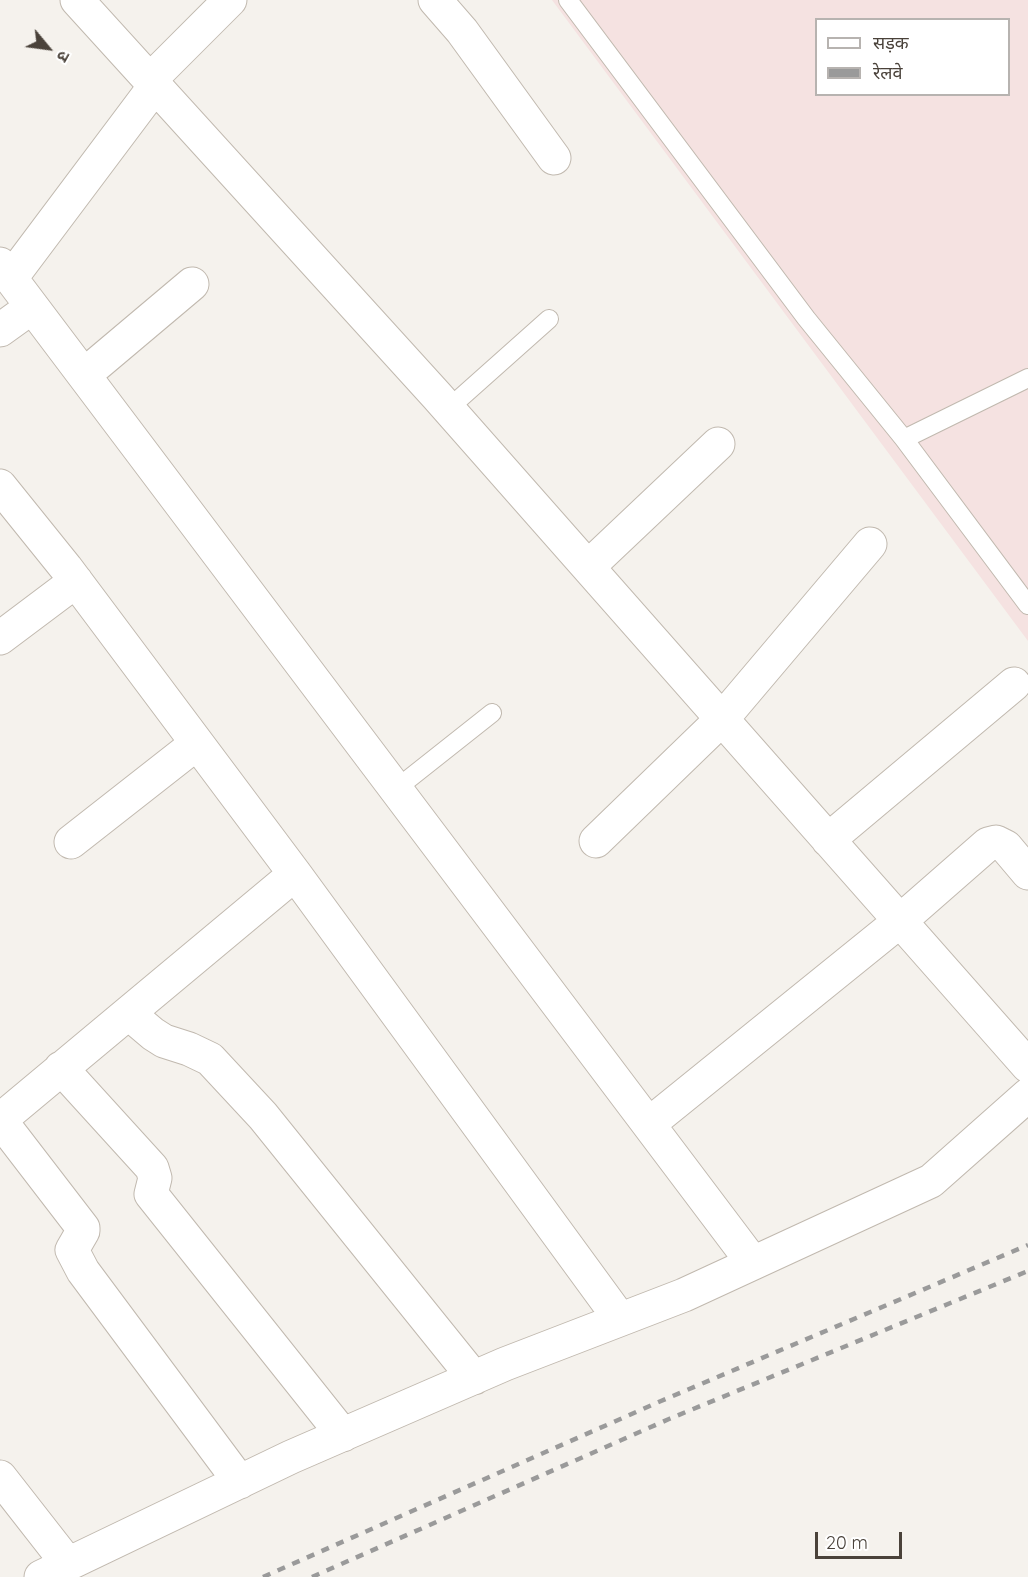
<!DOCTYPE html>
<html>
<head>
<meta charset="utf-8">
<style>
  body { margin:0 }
  #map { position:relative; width:1028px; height:1577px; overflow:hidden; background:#f5f2ed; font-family:Quicksand,"Noto Sans Devanagari",sans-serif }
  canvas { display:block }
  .legend { position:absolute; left:815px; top:18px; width:195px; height:78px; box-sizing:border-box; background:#fff; border:2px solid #b7b3b0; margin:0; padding:8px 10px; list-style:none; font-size:18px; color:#4a423a }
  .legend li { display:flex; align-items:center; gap:12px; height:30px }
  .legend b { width:30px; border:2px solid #b7b3b0 }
  .north { position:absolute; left:18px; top:18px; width:60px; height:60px; -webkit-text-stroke:4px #fff; paint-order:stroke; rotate:119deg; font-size:16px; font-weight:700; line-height:24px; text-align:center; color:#4a423a }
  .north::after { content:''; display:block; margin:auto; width:21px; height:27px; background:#4a423a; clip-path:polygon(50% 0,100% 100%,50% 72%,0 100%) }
  .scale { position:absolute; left:815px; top:1532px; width:87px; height:27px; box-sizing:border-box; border:3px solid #4a423a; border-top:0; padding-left:8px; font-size:18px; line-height:21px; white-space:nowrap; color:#4a423a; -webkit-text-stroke:4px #fff; paint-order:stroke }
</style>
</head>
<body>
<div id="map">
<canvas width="1028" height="1577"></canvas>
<ul class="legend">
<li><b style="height:8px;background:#fff"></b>सड़क</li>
<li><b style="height:8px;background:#9a9a9a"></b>रेलवे</li>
</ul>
<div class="north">उ</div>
<div class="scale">20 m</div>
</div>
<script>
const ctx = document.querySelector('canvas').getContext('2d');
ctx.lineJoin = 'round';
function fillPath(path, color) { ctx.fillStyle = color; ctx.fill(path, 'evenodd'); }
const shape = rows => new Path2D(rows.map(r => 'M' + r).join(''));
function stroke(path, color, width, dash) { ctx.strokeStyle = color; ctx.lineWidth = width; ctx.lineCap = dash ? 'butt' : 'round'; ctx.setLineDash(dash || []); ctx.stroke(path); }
fillPath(shape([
  [552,0,1028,0,1028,641],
  [816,20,1008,20,1008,94,816,94]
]), '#f5e2e1');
const lane = shape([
  [568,0,806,318,904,439,1028,605],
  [448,409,549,319],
  [904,439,1028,378],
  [396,789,492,713]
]);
const street = shape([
  [77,0,437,396,1028,1066],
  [435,0,462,31,554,158],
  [150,80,230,0],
  [0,264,753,1263],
  [11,278,155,86],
  [0,330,32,307],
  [84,375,192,284],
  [0,486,66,568,295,874,620,1319],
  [588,567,718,444],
  [0,638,76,581],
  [828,840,1014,684],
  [596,841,722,719,870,544],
  [71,842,196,744],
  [130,1012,140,1023,153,1034,164,1041,189,1049,210,1059,263,1116,474,1378],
  [61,1068,152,1168,155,1178,151,1194,343,1435],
  [649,1124,900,921,988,844,996,842,1006,847,1028,873],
  [0,1477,68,1564],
  [240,1482,83,1271,72,1250,83,1231,83,1228,0,1120,295,874],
  [41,1577,291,1457,505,1364,684,1295,931,1181,1028,1095]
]);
stroke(lane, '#c1b9af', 20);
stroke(street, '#c1b9af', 35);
stroke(lane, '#fff', 18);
stroke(street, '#fff', 33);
stroke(shape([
  [263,1577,661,1401,1028,1245],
  [312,1577,669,1419,1028,1271]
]), '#9a9a9a', 4.5, [8, 8]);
</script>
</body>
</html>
